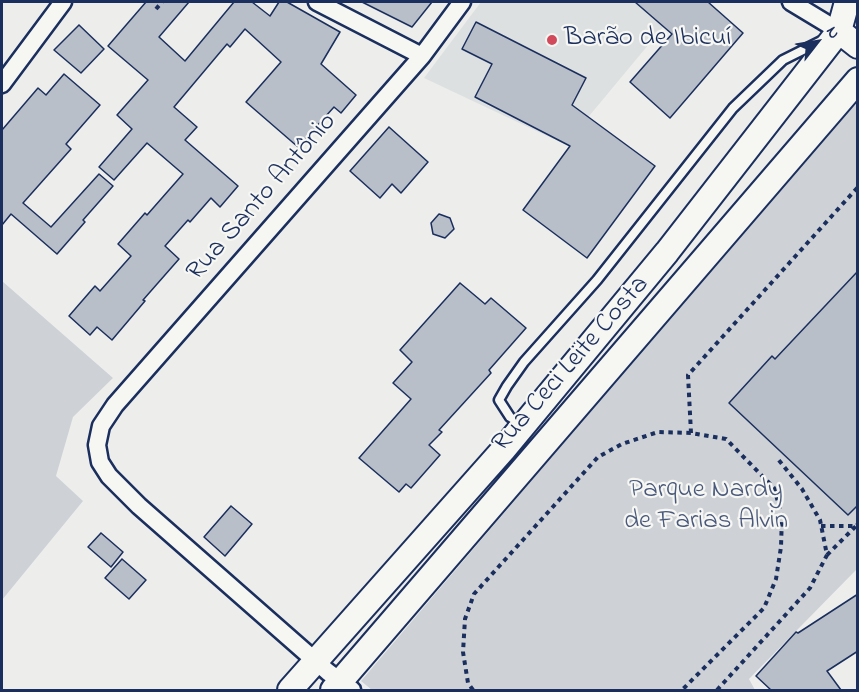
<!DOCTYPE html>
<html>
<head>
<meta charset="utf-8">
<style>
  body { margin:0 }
  #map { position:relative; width:859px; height:692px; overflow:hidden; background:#edeeec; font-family:"Indie Flower",sans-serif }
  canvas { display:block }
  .frame { position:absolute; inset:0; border:3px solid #1b2f5e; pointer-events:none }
  .north { position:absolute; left:787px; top:12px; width:60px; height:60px; -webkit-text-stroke:4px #f6f6f2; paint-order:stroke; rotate:59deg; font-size:16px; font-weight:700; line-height:24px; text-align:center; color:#1b2f5e }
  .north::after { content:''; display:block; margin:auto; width:21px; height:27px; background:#1b2f5e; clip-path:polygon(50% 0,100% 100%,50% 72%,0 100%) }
</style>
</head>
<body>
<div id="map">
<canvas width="859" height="692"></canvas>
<div class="frame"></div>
<div class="north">N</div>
</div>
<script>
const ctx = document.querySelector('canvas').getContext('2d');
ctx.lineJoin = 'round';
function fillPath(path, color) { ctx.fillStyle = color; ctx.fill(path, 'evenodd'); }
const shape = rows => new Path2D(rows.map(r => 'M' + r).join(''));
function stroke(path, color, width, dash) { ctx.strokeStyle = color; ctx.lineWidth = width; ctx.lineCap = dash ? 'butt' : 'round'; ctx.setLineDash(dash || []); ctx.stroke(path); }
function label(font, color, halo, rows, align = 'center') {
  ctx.font = font + ' "Indie Flower",sans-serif'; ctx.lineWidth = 4.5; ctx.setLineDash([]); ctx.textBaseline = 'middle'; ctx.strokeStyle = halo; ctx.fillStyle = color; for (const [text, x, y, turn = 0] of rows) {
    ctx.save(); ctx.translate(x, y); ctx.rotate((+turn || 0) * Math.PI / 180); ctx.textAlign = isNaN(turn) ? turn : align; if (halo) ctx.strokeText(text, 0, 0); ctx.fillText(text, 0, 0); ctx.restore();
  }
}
fillPath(shape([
  [481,2,684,2,590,115,564,144,424,78]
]), '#dde0e1');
fillPath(shape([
  [857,104,857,569,749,679,755,690,372,690,361,681,842,116],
  [2,281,113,378,73,417,56,476,83,501,2,600]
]), '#ced2d7');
const building = shape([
  [146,2,189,2,159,37,185,61,234,2,252,2,270,16,279,2,287,2,340,32,321,64,356,95,341,113,334,107,298,147,246,102,281,62,245,29,230,47,227,44,174,107,197,127,185,140,238,186,220,207,211,198,190,222,188,220,165,246,179,259,143,300,145,301,112,340,97,327,90,335,69,316,95,286,100,291,131,256,118,244,145,213,147,215,183,174,147,143,114,180,99,167,132,129,117,115,148,80,108,46,146,2],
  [362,2,432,2,412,27,362,2],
  [635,2,708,2,743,33,670,118,630,82,672,34,635,2],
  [476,22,586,78,572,105,655,166,587,258,523,210,570,146,475,97,492,64,462,49,476,22],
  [79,25,104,49,81,73,54,50,79,25],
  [64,74,100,105,66,144,71,149,23,203,51,227,99,174,113,186,83,220,85,222,57,254,11,214,2,225,2,130,38,88,46,95,64,74],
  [389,127,428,162,401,193,392,184,380,198,350,171,389,127],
  [439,214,450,218,454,229,445,238,433,234,431,223,439,214],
  [858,271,858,505,848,515,729,403,772,356,775,359,858,271],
  [460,283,485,304,491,298,526,328,489,370,491,373,439,430,442,432,429,445,440,455,411,488,406,484,399,492,359,458,411,399,393,383,412,362,400,350,460,283],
  [231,506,252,524,225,556,204,537,231,506],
  [101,533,123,552,111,567,88,547,101,533],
  [122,559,146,580,129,599,105,578,122,559],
  [858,594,858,651,827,671,841,690,771,690,756,676,796,632,798,633,858,594]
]);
fillPath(building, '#b9bfc8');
stroke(building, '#1b2f5e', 1.5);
const lane = shape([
  [521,424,510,417,499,400,507,386,524,362,597,280,733,108,783,60,823,40]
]);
const street = shape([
  [317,2,422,56],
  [791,2,839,31],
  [2,84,63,2],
  [352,690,328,672,139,506,109,476,100,462,97,445,101,426,115,405,422,56,462,2]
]);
const secondary = shape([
  [839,31,858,46],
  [290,690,503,450,667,252,839,31,847,2],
  [333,690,858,80]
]);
stroke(lane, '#1b2f5e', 13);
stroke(street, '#1b2f5e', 21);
stroke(secondary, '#1b2f5e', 28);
stroke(shape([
  [156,9,162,2],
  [691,433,688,375,858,187],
  [821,526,856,526,858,524],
  [827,555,856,526],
  [473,690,468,683,463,652,465,619,474,594,598,457,622,444,658,432,691,433,726,439,774,488,782,516,781,547,776,579,764,608,682,690],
  [717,690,810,588,827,555,820,520,802,489,777,458]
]), '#1b2f5e', 4, [4.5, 4.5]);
stroke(lane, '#f6f6f2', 8);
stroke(street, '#f6f6f2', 16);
stroke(secondary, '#f6f6f2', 24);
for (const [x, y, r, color] of [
  [552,40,6,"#d1495b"]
]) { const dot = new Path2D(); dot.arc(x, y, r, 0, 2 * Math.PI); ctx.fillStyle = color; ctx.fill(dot); stroke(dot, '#f6f6f2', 2); }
label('27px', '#1b2f5e', '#f6f6f2', [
  ["Barão de Ibicuí",564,40]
], 'left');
label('27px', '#1b2f5e', '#f6f6f2', [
  ["Rua Santo Antônio",263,198,-49],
  ["Rua Ceci Leite Costa",572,365,-49]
]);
label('27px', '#48587c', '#f6f6f2', [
  ["Parque Nardy",706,492],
  ["de Farias Alvin",706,523]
]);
</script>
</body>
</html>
